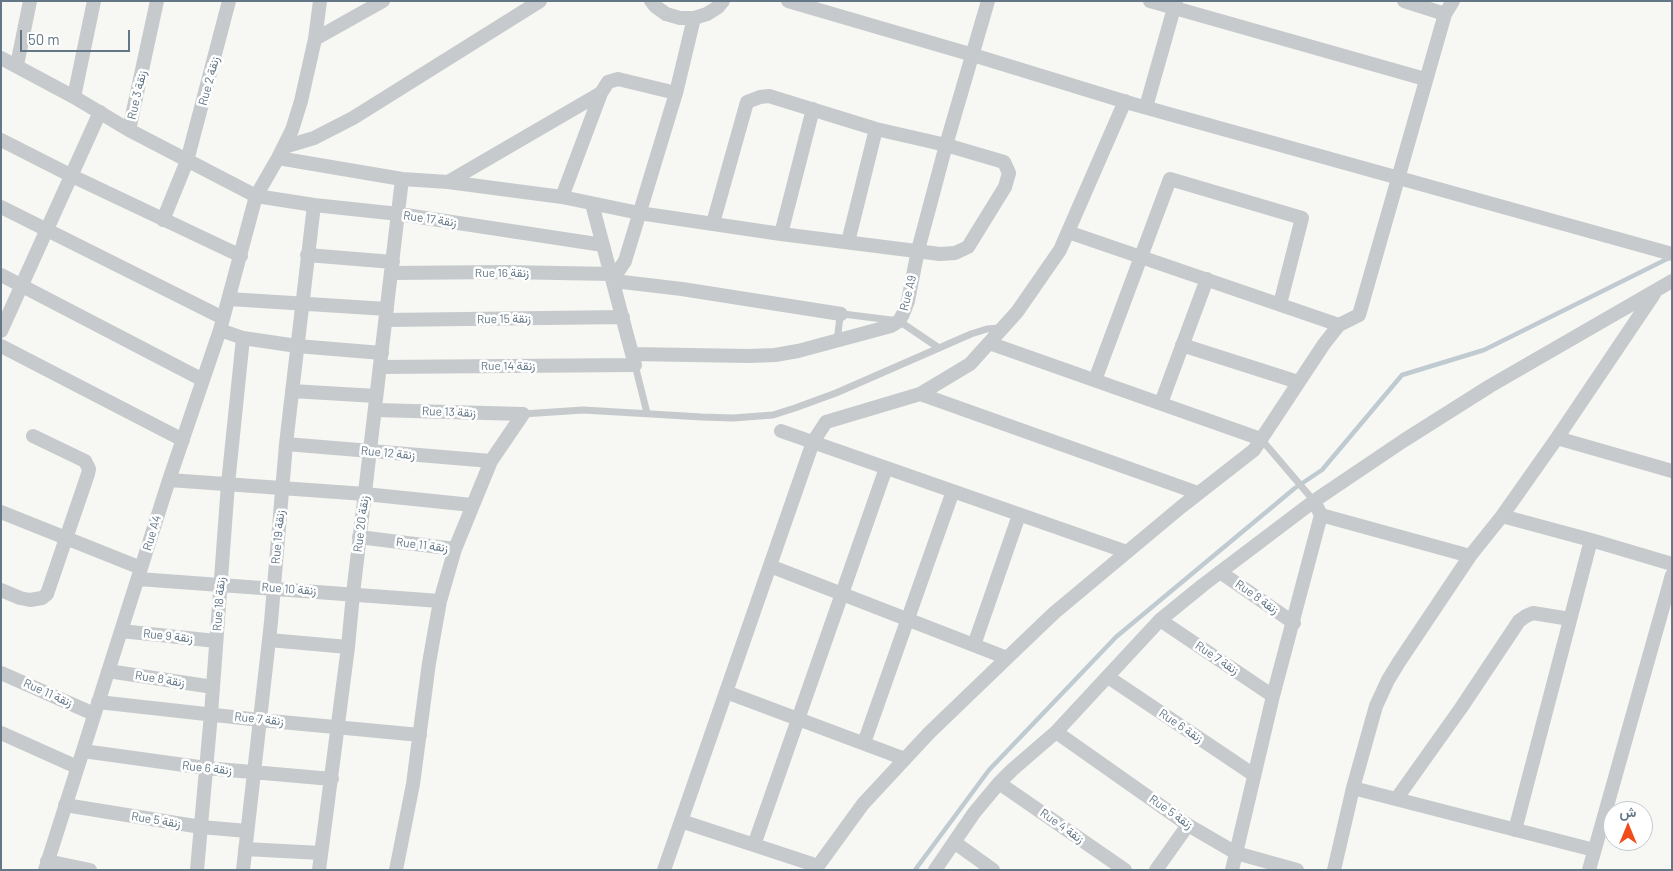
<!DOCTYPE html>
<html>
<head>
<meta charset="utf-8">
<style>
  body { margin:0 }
  #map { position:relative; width:1673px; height:871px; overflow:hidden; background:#f7f7f3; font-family:Barlow,Vazirmatn,sans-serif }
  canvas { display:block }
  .frame { position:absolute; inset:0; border:2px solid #637787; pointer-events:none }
  .north { position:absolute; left:1603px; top:801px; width:50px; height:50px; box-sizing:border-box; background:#fff; border:1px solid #c1c9cf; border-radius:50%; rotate:0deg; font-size:14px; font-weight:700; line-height:20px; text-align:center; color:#637787 }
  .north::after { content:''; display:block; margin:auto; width:18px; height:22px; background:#f14d1a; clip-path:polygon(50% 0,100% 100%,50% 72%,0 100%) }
  .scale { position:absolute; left:20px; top:30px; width:110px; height:22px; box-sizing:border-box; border:2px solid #637787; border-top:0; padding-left:6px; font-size:15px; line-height:18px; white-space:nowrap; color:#637787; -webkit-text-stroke:4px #fff; paint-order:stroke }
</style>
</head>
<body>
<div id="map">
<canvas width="1673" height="871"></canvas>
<div class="frame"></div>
<div class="north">ش</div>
<div class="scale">50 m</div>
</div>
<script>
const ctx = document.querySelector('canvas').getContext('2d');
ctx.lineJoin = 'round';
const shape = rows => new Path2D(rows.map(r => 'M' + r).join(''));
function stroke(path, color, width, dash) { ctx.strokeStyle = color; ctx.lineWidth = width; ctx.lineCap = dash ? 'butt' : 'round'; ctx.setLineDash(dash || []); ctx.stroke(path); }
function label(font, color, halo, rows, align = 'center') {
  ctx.font = font + ' Barlow,Vazirmatn,sans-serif'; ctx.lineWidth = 5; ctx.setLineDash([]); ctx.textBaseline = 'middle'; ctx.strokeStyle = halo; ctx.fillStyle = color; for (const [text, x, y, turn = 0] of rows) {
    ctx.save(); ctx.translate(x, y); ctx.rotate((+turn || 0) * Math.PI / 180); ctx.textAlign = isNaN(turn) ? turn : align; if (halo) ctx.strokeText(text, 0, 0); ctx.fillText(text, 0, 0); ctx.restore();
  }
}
stroke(shape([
  [915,870,989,770,1116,637,1295,488,1322,470,1402,375,1484,350,1671,257]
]), '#bfcbd0', 4.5);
stroke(shape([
  [837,341,840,317,843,314,899,321,939,348],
  [635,365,647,413],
  [523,414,583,410,702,417,733,418,773,415,795,408,836,393,971,334,987,329,1000,328],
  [1261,439,1314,501]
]), '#c6cacd', 7);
stroke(shape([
  [651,1,655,6,666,14,680,18,694,18,707,14,718,7,723,1],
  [788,1,973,55,1133,104,1672,254],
  [1150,1,1425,79],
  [1404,1,1445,14],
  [315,39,383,1],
  [1,58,74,97,129,130,256,196,314,205,399,214,603,245],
  [17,65,30,1],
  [601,93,608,82,618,79,676,93],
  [74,97,94,1],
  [1146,107,1176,1],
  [129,130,157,1],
  [1,140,72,176,241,256],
  [284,147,314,138,353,118,540,1],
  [278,158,402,179,448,182,562,197,639,213,781,234,940,254,955,253,968,247,1005,187,1009,173,1004,162,946,145,876,129,769,96,760,97,747,102,713,223],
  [448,182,601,93,562,197],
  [1,207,223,318],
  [163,220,187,161,229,1],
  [1068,232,1339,325],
  [781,234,813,109],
  [848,242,876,129],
  [307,255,393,262],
  [391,273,505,272,612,274,619,270,625,261,676,93,694,18],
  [1,275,203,380],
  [614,281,682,289,841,314],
  [229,299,387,309],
  [386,320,623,317],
  [220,330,243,338,297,346,382,353],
  [1,331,100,112],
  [989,343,1261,439],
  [1182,345,1298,382],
  [1,346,183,440],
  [632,354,749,356,775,355,798,351,891,326,899,321,903,314,908,301,918,250,946,145,988,1],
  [380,367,635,365,592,204],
  [1095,380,1170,179,1302,218,1280,304],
  [292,391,376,396],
  [920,394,1198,493],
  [1161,403,1207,279],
  [375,410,523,414],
  [781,431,1127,552],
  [1557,438,1672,471],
  [286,444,491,461],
  [169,480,365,494,472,505],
  [1,512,141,568],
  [1321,515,1470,556],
  [1502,516,1591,540,1672,564],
  [359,537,455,549],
  [770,566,1007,658],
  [1220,572,1294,623],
  [138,579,440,601],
  [1,590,20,598,30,600,42,598,47,594,88,474,89,469,85,461,33,436],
  [1160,620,1273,696],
  [121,631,216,641],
  [269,640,348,647],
  [974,645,1019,515],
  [108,671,213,687],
  [1,673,94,714],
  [1108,677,1254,775],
  [726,692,905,759],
  [98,702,260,720,420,735],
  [1056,732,1188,825,1236,853,1297,870],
  [1,733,77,767],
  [864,743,953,491],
  [83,751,206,768,332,779],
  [999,783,1125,870],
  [1353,788,1594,850],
  [1397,798,1461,708,1519,621,1526,616,1533,613,1570,619],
  [65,805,201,827,247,831],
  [681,821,818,866],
  [1515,830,1591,540],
  [954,842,993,870],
  [754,845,886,468],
  [245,849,321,853],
  [47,861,90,870],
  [45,870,169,480,220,330,256,196,278,158,292,130,301,101,315,39,320,1],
  [197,870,211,714,228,484,243,338],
  [243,870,271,622,286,444,314,205],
  [319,870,348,647,353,594,402,179],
  [396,870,413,784,429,663,440,601,455,549,491,461,523,414],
  [664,870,813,442,826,422,920,394,970,364,1017,312,1060,250,1125,101],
  [815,870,863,804,929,733,1007,658,1054,613,1181,507,1254,450,1324,344,1339,325,1359,315,1445,14,1453,1],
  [935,870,974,813,999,783,1012,770,1056,732,1160,620,1203,585,1314,501,1403,441,1490,386,1672,281],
  [1156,870,1188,825],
  [1232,870,1273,696,1321,515,1314,501],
  [1334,870,1353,788,1376,706,1388,680,1399,662,1470,556,1502,516,1557,438,1654,294],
  [1589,870,1672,575]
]), '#c6cacd', 14);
label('12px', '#637787', '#fff', [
  ["Rue 2 زنقة",209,81,-75],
  ["Rue 3 زنقة",137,95,-77],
  ["Rue 17 زنقة",430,219,8],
  ["Rue 16 زنقة",502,273],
  ["Rue A9",908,293,-76],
  ["Rue 15 زنقة",504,319,-1],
  ["Rue 14 زنقة",508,366],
  ["Rue 13 زنقة",449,412,2],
  ["Rue 12 زنقة",388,453,5],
  ["Rue 20 زنقة",361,524,-83],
  ["Rue A4",152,533,-73],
  ["Rue 19 زنقة",278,537,-85],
  ["Rue 11 زنقة",422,545,7],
  ["Rue 10 زنقة",289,589,4],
  ["Rue 8 زنقة",1257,597,35],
  ["Rue 18 زنقة",219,604,-86],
  ["Rue 9 زنقة",168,636,6],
  ["Rue 7 زنقة",1217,658,34],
  ["Rue 8 زنقة",160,679,9],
  ["Rue 11 زنقة",48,693,24],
  ["Rue 7 زنقة",259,719,6],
  ["Rue 6 زنقة",1181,726,34],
  ["Rue 6 زنقة",207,768,6],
  ["Rue 5 زنقة",1171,812,35],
  ["Rue 5 زنقة",156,820,9],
  ["Rue 4 زنقة",1062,826,35]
]);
</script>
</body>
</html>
